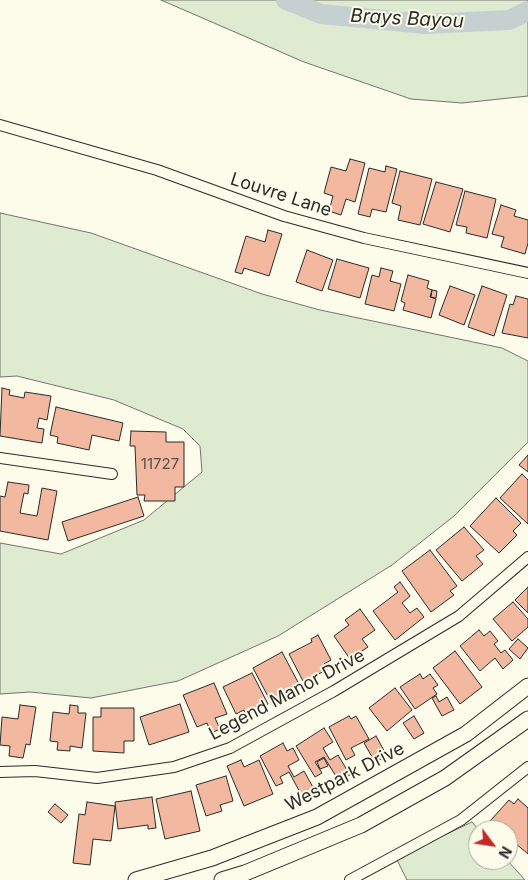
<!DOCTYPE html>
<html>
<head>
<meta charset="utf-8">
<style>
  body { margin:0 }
  #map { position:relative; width:528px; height:880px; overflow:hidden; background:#fdfbea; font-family:Inter,sans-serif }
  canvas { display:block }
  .north { position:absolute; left:468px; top:820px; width:50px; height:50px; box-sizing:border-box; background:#fdfbea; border:1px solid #a9a89e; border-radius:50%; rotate:121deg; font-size:14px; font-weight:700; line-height:20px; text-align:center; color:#2b2b2b }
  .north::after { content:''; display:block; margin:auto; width:18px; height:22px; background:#c62828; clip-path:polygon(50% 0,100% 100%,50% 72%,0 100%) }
</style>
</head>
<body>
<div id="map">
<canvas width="528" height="880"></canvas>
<div class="north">N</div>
</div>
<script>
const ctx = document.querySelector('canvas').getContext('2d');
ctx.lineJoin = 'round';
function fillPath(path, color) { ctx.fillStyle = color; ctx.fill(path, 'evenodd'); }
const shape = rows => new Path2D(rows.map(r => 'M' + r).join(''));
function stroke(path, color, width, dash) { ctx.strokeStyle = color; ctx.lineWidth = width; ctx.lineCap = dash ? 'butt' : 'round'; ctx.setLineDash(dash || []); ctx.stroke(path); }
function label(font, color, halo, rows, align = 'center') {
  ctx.font = font + ' Inter,sans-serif'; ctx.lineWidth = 4; ctx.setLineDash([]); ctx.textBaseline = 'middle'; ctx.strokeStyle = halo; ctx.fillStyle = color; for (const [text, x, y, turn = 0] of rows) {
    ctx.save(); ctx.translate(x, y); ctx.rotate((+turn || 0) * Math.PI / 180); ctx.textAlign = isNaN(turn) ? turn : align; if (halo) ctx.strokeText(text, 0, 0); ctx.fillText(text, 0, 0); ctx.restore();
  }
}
const green = shape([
  [161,0,528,0,528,96,462,103,411,99,304,62,161,0],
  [0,213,91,233,262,294,320,310,502,348,528,361,528,442,454,516,392,565,278,636,178,681,91,698,30,692,0,694,0,543,61,554,144,520,202,472,200,446,183,429,114,400,17,376,0,377,0,213],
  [472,822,479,830,478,860,507,860,525,880,407,880,396,858,472,822]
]);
fillPath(green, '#deebd1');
stroke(green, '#74746e', 1);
stroke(shape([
  [286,0,321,14,425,24,509,20,528,11]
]), '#c7d0d0', 20);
const building = shape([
  [350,159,365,163,355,202,346,199,341,215,329,211,333,196,324,193,331,167,346,171,350,159],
  [386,166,397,169,386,212,372,209,370,217,358,214,369,168,385,172,386,166],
  [400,171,432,179,420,225,398,220,401,206,392,203,400,171],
  [436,182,463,189,450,232,423,224,436,182],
  [465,191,496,199,487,238,466,233,467,227,456,225,465,191],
  [501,205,516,210,514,216,528,220,528,243,525,254,501,247,504,237,492,234,501,205],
  [268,230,282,234,269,276,244,268,242,274,235,272,246,236,265,242,268,230],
  [307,250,333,260,322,291,296,282,307,250],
  [337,259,369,268,360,298,328,289,337,259],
  [381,268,393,271,390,281,401,284,394,311,365,304,372,275,379,277,381,268],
  [408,275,429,281,427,288,432,290,430,297,436,299,431,318,403,310,405,303,401,301,408,275],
  [450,286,475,295,464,325,439,315,450,286],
  [482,286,507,295,494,336,468,327,482,286],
  [432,290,437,291,436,298,431,297,432,290],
  [516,296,528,299,528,338,502,333,510,304,513,305,516,296],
  [2,388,10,390,9,395,24,398,25,392,51,396,47,420,39,418,37,428,44,429,42,443,0,436,2,388],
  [56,407,123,423,119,441,92,435,89,450,57,443,58,437,50,435,56,407],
  [131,431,166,432,166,442,184,442,184,487,175,487,175,501,144,501,145,495,137,495,135,446,130,446,131,431],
  [528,455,528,472,519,465,528,455],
  [522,474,528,480,528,524,500,498,522,474],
  [8,482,29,485,28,494,24,493,20,513,37,516,42,488,57,491,48,540,0,531,0,496,5,497,8,482],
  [138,497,144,516,68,541,62,522,138,497],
  [496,498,521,523,513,531,517,535,499,553,470,526,496,498],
  [464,527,484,550,476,556,483,564,462,581,436,550,464,527],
  [430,550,457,586,450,591,454,595,431,612,402,571,430,550],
  [400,582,410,596,402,603,410,613,417,608,424,617,395,640,373,611,398,592,394,587,400,582],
  [528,587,528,613,515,600,528,587],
  [513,602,528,619,528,627,512,641,493,619,513,602],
  [360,609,375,630,362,639,368,647,350,659,334,636,349,625,345,620,360,609],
  [479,630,484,636,490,631,498,641,494,644,501,653,505,650,513,660,503,669,495,658,480,671,460,646,479,630],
  [318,635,331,660,324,664,327,670,303,681,289,654,312,642,311,639,318,635],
  [518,639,528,648,520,659,509,649,518,639],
  [455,651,482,687,460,704,433,668,455,651],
  [282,652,300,686,284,695,286,699,273,706,253,668,282,652],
  [252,673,268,704,246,715,244,710,236,714,223,687,252,673],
  [420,674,423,679,430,674,438,685,433,688,437,694,415,709,400,687,420,674],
  [214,683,227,714,215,718,220,729,211,733,207,723,197,727,183,695,214,683],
  [395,688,412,710,387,731,369,708,395,688],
  [436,696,439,702,447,697,454,710,442,716,432,698,436,696],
  [180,704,189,732,149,745,140,717,180,704],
  [20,705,36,707,30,745,26,744,23,758,9,756,10,746,0,745,2,717,18,719,20,705],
  [70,705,78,706,78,713,86,713,82,748,70,746,70,751,57,750,58,742,50,741,53,712,69,714,70,705],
  [101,708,134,708,134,741,124,741,124,753,93,751,93,717,101,717,101,708],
  [349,716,351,719,356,716,369,739,351,748,355,755,346,760,329,727,349,716],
  [414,716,424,733,414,739,403,723,414,716],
  [324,728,333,742,323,748,330,760,338,755,350,775,339,781,324,757,315,762,322,773,315,777,296,746,324,728],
  [376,736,387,756,375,762,364,743,376,736],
  [283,743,287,751,293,748,299,760,288,766,294,777,304,771,315,791,303,798,289,772,280,777,283,783,276,786,260,756,283,743],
  [324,758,328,766,320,769,317,762,324,758],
  [241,760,244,767,259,760,273,794,244,806,227,766,241,760],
  [226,776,233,801,220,805,222,811,206,816,196,785,226,776],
  [191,791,200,831,165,839,156,799,191,791],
  [152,797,156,828,148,829,148,825,118,829,115,802,152,797],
  [518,799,528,808,528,854,508,837,508,830,500,830,490,821,509,800,514,804,518,799],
  [87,802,115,806,111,841,93,839,90,865,73,863,79,814,85,815,87,802],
  [55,804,68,815,61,823,48,812,55,804]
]);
fillPath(building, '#f2b8a0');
stroke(building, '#2b2b2b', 1);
const minor = shape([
  [0,125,157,170,284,216,364,238,528,273],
  [0,458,112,474],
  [0,772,35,771,97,778,174,767,230,748,334,691,459,616,528,557],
  [350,880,461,820,528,767]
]);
const secondary = shape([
  [136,880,212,858,317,817,466,734,528,686],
  [222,880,245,873,361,825,445,778,528,719]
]);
stroke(minor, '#2b2b2b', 12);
stroke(secondary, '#2b2b2b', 17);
stroke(minor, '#fdfbea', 10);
stroke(secondary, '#fdfbea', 15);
label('15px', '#5d4e48', null, [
  ["11727",160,464]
]);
label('18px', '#2b2b2b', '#fdfbea', [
  ["Louvre Lane",281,195,18],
  ["Legend Manor Drive",287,695,-28],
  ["Westpark Drive",345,777,-27]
]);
label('italic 19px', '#2b2b2b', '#fdfbea', [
  ["Brays Bayou",407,19,3]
]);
</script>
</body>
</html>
